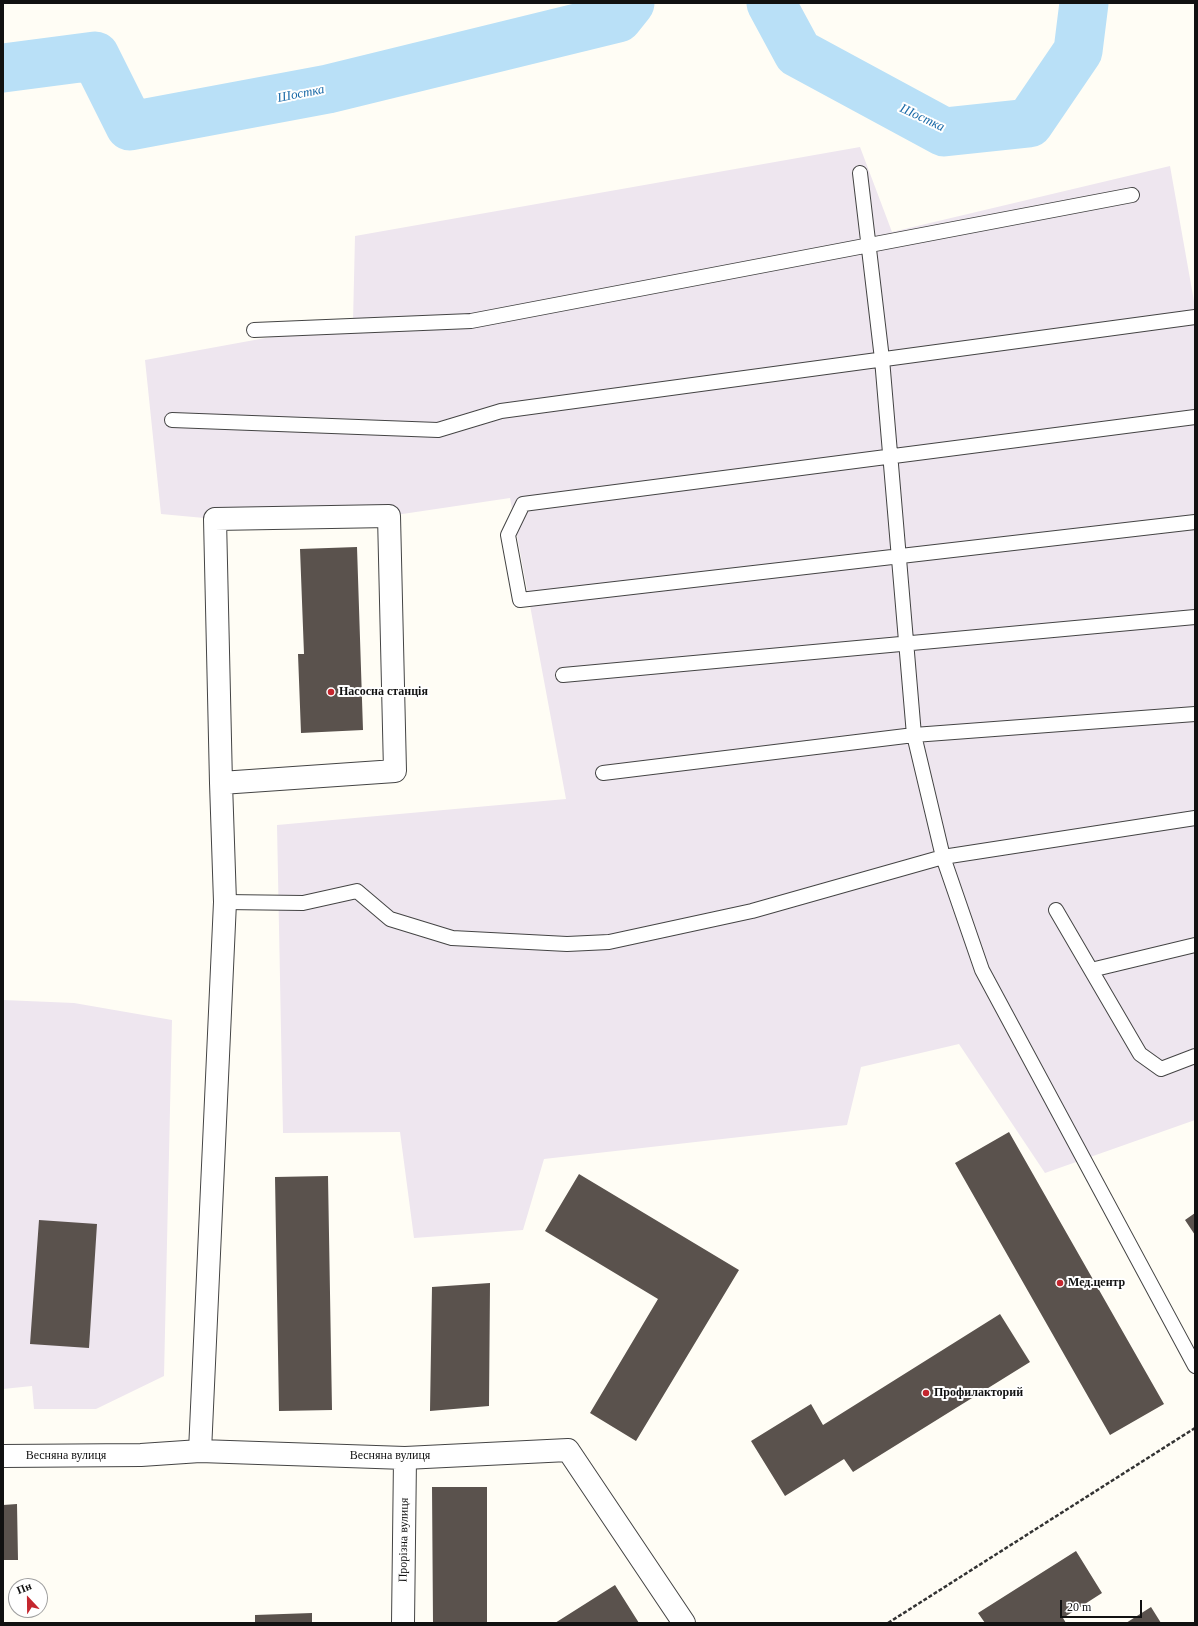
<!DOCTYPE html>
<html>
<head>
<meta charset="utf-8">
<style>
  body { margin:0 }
  #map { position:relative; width:1198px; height:1626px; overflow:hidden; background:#fffdf5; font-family:"Times New Roman",serif }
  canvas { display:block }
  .frame { position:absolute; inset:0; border:4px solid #111; pointer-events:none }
  .north { position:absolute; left:8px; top:1578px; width:40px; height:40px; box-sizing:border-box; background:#fff; border:1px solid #a0a0a0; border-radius:50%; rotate:338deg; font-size:11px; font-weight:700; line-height:16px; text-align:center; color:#111 }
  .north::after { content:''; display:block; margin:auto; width:14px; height:18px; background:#c4262e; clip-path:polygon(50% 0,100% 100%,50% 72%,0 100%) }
  .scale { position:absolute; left:1060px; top:1600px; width:82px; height:18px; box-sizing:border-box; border:2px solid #111; border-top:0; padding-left:5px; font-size:12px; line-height:14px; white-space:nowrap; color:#111; -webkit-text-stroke:3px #fff; paint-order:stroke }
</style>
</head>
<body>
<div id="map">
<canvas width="1198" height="1626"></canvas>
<div class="frame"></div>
<div class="north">Пн</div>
<div class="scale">20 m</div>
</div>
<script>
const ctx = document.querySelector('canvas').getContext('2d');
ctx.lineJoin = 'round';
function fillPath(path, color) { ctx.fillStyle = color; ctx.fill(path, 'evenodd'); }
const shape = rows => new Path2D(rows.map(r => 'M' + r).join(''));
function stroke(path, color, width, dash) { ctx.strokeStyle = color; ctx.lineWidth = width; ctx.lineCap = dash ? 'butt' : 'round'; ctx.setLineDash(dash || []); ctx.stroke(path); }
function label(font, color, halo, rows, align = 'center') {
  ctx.font = font + ' "Times New Roman",serif'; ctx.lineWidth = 4; ctx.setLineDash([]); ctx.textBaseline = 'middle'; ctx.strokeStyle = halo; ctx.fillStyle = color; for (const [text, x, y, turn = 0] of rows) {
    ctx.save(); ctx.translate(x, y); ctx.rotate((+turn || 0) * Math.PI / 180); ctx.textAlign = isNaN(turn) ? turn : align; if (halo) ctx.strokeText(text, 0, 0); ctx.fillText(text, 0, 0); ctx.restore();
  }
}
fillPath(shape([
  [860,147,892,232,1170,166,1195,307,1195,1120,1045,1173,959,1044,861,1067,847,1125,544,1159,523,1230,414,1238,400,1132,283,1133,277,825,566,799,510,498,389,516,215,519,161,514,145,360,353,322,355,236],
  [3,1000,74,1003,172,1020,164,1376,96,1409,34,1409,32,1386,3,1389]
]), '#eee6ef');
stroke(shape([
  [771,3,798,53,944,132,1029,123,1078,51,1084,3],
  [3,68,95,56,130,126,328,89,618,18,630,3]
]), '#b9e0f7', 49);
fillPath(shape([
  [357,547,363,730,301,733,298,654,304,654,300,549],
  [1009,1132,1164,1404,1110,1435,955,1163],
  [579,1174,739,1270,636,1441,590,1413,658,1299,545,1231],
  [328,1176,332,1410,279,1411,275,1177],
  [1195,1213,1195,1235,1185,1220],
  [39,1220,97,1224,89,1348,30,1344],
  [490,1283,489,1406,430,1411,432,1287],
  [1000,1314,1030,1362,853,1472,844,1459,785,1496,751,1441,811,1404,823,1425],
  [432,1487,487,1487,487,1623,433,1623],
  [17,1504,18,1560,3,1560,3,1505],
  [1076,1551,1102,1593,1063,1618,1066,1623,985,1623,978,1613],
  [615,1585,639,1623,555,1623],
  [1151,1607,1161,1623,1126,1623],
  [312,1613,312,1623,255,1623,255,1615]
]), '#5a524d');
const service = shape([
  [860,173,882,359,914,735,943,857,982,970,1195,1366],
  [254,330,471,321,1132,195],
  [1195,417,523,504,508,535,520,600,1195,522],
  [172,420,438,430,501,411,1195,317],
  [563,675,1195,617],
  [603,773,914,735,1195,714],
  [225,902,303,903,357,891,390,919,452,938,567,944,609,942,752,911,943,857,1195,818],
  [1056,910,1140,1054,1161,1069,1195,1056],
  [1091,970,1195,945]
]);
const minor = shape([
  [200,1451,225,902,221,783,215,519,389,516,395,771,221,783],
  [3,1456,141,1455,200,1451,405,1458,568,1450,684,1623],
  [403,1623,405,1458]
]);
stroke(service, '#444', 16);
stroke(minor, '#444', 24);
stroke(shape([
  [888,1623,1195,1428]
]), '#333', 2.5, [4, 2]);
stroke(service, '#fff', 14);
stroke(minor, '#fff', 22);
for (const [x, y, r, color] of [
  [331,692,4,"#c4262e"],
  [1060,1283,4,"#c4262e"],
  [926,1393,4,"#c4262e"]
]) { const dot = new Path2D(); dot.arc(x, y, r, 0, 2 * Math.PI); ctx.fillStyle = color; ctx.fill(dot); stroke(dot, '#fff', 1.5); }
label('bold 12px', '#111', '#fff', [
  ["Насосна станція",339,692],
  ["Мед.центр",1068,1283],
  ["Профилакторий",934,1393]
], 'left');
label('12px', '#111', '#fff', [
  ["Весняна вулиця",66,1456],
  ["Весняна вулиця",390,1456],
  ["Прорізна вулиця",404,1540,-89]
]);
label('italic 13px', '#1768a6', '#fff', [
  ["Шостка",301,94,-11],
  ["Шостка",922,118,25]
]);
</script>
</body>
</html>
